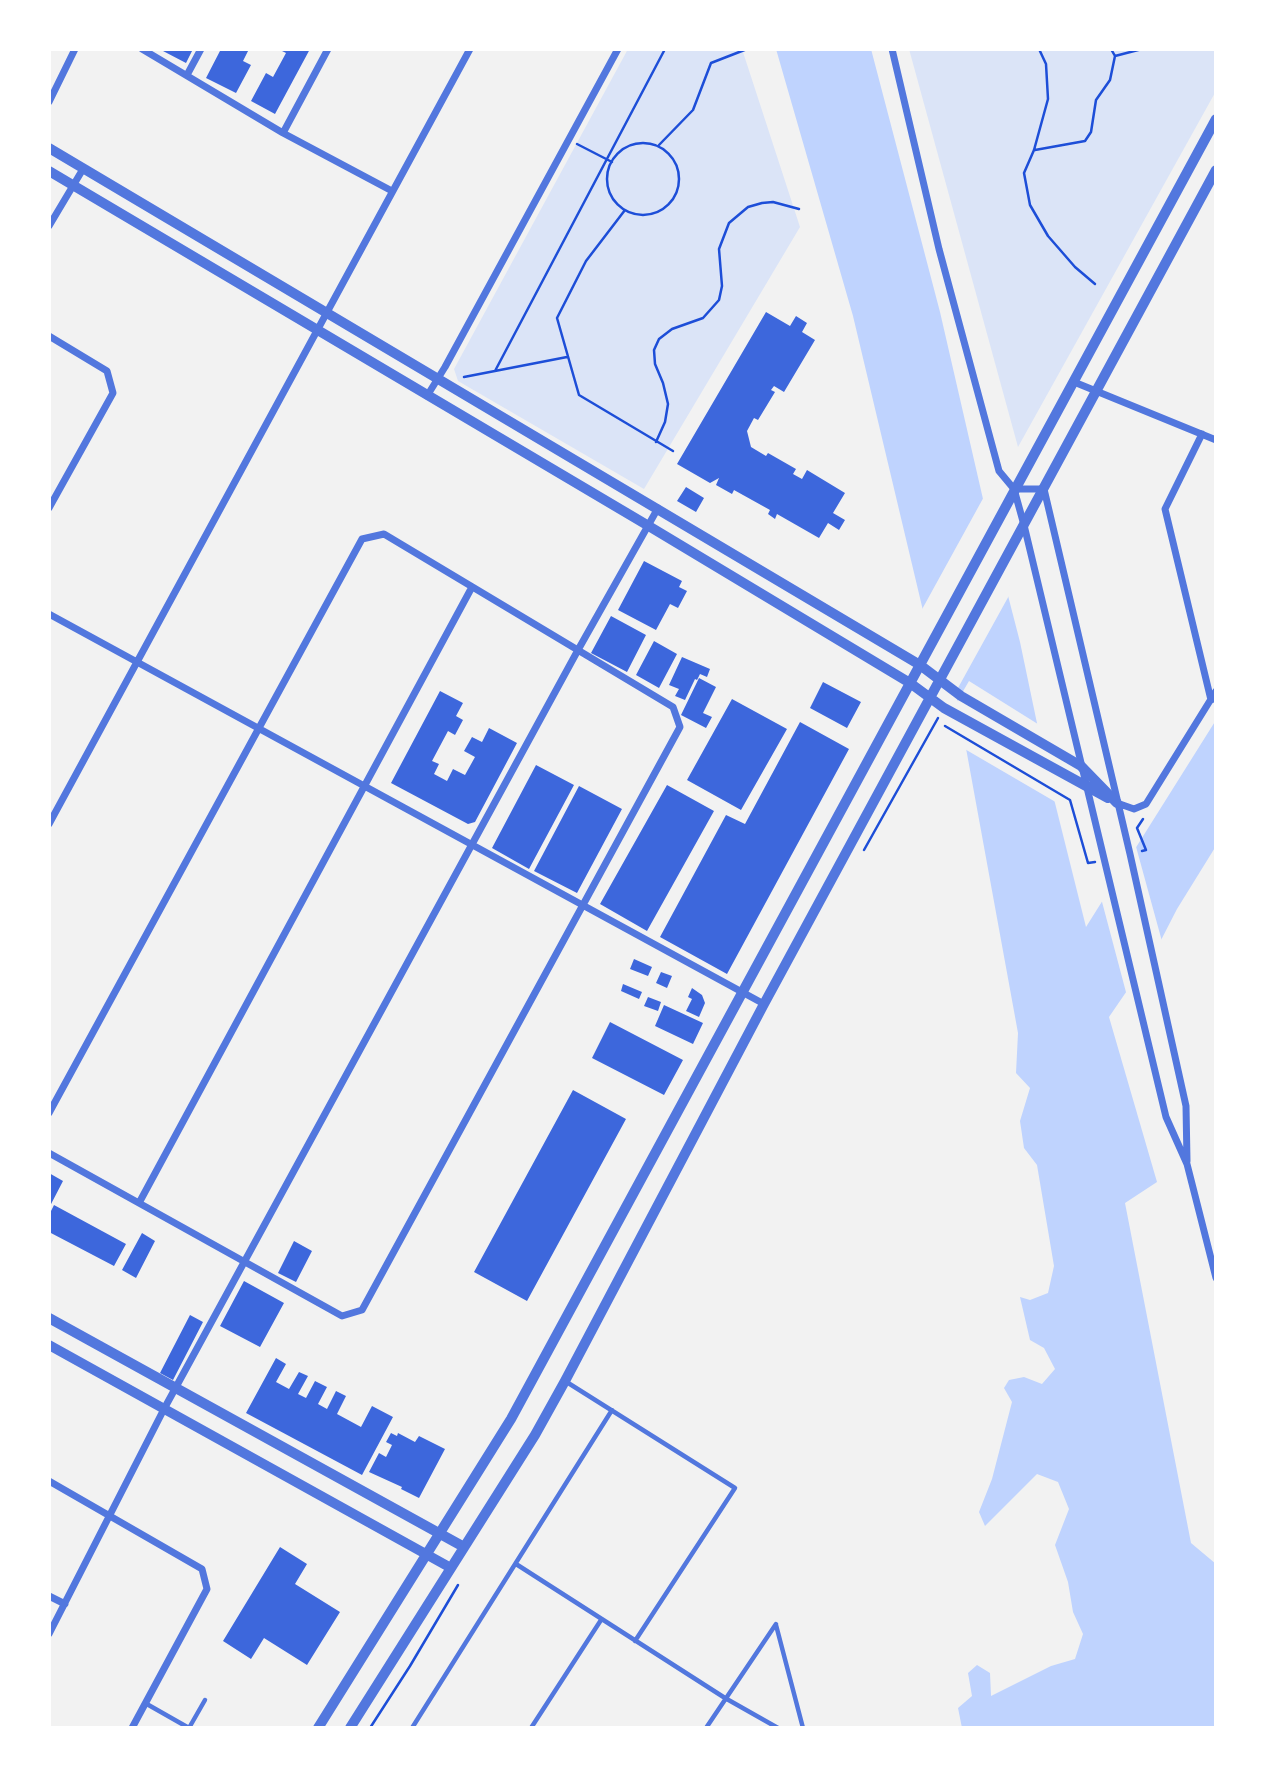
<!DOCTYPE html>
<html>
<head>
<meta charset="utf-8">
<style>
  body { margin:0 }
  #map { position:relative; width:1265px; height:1777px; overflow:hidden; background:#f2f2f2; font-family:"Noto Sans",sans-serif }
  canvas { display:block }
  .frame { position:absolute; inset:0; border:51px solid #fff; pointer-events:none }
</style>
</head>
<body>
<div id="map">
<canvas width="1265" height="1777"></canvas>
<div class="frame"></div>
</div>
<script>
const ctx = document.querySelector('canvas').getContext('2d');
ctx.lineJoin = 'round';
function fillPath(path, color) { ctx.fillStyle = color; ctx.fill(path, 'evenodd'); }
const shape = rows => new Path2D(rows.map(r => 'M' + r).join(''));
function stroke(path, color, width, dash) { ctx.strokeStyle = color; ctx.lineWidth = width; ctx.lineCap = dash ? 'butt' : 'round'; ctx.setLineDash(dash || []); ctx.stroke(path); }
fillPath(shape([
  [628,49,742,49,800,227,644,489,458,381,454,369],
  [909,49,1216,49,1216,91,1018,447]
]), '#dbe4f7');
fillPath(shape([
  [776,49,871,49,940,312,983,499,1020,642,1047,771,1086,927,1216,720,1216,846,1177,909,1159,944,1109,1017,1157,1182,1125,1203,1191,1543,1216,1564,1216,1728,962,1728,958,1708,972,1696,968,1673,977,1665,990,1673,991,1696,1051,1666,1075,1659,1083,1634,1073,1612,1068,1582,1055,1545,1069,1509,1058,1482,1037,1474,985,1526,979,1512,992,1479,1012,1402,1004,1388,1009,1380,1024,1377,1042,1384,1055,1369,1044,1348,1030,1340,1020,1297,1030,1300,1048,1293,1054,1266,1037,1165,1024,1148,1020,1121,1030,1088,1016,1073,1018,1033,955,688,925,619,853,316]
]), '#bfd3fe');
fillPath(shape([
  [986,493,1011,592,953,697,920,613],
  [969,681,1041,726,1059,804,963,748,955,705],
  [1135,843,1163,945,1127,996,1101,898]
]), '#f2f2f2');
fillPath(shape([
  [164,49,193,49,186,63,163,51],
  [221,49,249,49,243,61,251,65,236,93,206,78],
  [278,49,310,49,275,114,251,101,266,73,273,77,286,53],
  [766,312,790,326,796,316,807,323,802,332,815,340,784,392,774,386,771,390,775,392,758,420,754,418,747,431,751,447,766,456,768,453,796,469,793,474,802,479,807,470,845,493,833,513,845,520,839,530,828,523,819,538,777,514,775,519,768,514,770,510,734,490,732,494,716,485,719,478,710,483,677,464],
  [686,487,704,498,696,512,677,501],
  [644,561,682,581,679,587,687,591,678,608,670,604,656,630,618,610],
  [611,616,646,635,627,672,591,653],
  [654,641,677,654,659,688,636,675],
  [682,657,710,669,707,677,700,674,697,680,695,679,685,700,675,696,679,689,669,685],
  [699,678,716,687,703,713,712,717,706,728,681,715],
  [823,682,861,702,847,728,810,708],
  [440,691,463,703,456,716,463,720,455,735,448,731,432,761,439,764,434,774,447,781,453,769,465,775,475,757,464,751,472,737,482,742,489,728,517,743,475,822,468,824,391,783],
  [732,699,787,729,741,810,687,780],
  [800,722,849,749,727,974,660,937,726,815,745,824],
  [536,765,574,785,529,869,492,848],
  [667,785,714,811,647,931,600,904],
  [579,786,622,809,577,893,534,871],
  [634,959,652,967,648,976,630,969],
  [661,972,672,976,667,988,656,983],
  [623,984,642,992,639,999,621,991],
  [692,988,702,995,705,1003,699,1017,686,1011,692,999,688,997],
  [648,997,661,1002,658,1011,644,1006],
  [664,1005,703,1023,693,1044,655,1026],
  [610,1022,683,1060,664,1095,592,1058],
  [573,1090,626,1119,527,1301,474,1272],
  [49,1173,63,1181,49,1208],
  [54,1205,126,1244,114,1266,49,1232,49,1215],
  [142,1233,155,1241,136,1278,122,1270],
  [294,1241,312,1251,296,1282,278,1273],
  [244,1281,284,1303,260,1347,220,1326],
  [190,1315,203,1322,173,1380,160,1373],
  [276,1358,286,1364,276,1382,289,1389,299,1372,308,1376,298,1394,306,1398,315,1381,327,1387,318,1404,327,1409,336,1391,346,1396,337,1414,361,1427,372,1406,393,1417,362,1475,246,1413],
  [391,1433,397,1436,398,1433,415,1442,419,1436,445,1449,419,1498,401,1489,402,1487,369,1472,379,1453,386,1457,392,1445,386,1442],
  [280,1547,307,1564,295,1584,340,1612,307,1665,264,1638,251,1659,223,1641]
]), '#3d67dc');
stroke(shape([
  [1039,49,1046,64,1048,99,1034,150,1024,173,1030,205,1048,236,1075,267,1095,284],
  [1115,56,1142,49],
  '607 179a36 36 0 1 1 72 0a36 36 0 1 1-72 0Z',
  [577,144,612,162],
  [659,145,693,110,711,63,747,49],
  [1035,150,1085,141,1091,132,1096,100,1110,80,1115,56,1111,49],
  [625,210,586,261,557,318,579,395,673,451],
  [495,371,665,49],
  [464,377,567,357],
  [656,442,665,422,668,404,663,383,655,364,654,350,659,339,672,329,703,318,719,300,722,286,719,249,729,223,748,207,762,203,773,202,799,209],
  [945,726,1070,800,1088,863,1095,862],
  [864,850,938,718],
  [1142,851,1146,850,1137,828,1143,819],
  [370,1728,410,1666,458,1585]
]), '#1d4ed8', 2.5);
stroke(shape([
  [565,1381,735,1488,635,1641],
  [516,1564,725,1698,778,1728],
  [776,1625,803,1728],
  [145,1703,189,1728],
  [189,1728,205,1700],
  [412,1728,612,1410],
  [531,1728,601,1620],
  [706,1728,776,1624]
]), '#5277de', 4.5);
stroke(shape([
  [142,49,283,133,392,191],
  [892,49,939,249,999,471,1014,489,1024,525,1166,1117,1187,1164,1216,1278],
  [187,75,201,49],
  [49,102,75,49],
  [283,133,328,49],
  [49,226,83,169],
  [49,336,107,371,113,393,49,508],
  [1074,382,1216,440],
  [427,396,445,367,618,49],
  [1202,434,1165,509,1211,700],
  [1014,489,1044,489,1130,854,1186,1106,1187,1161],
  [49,614,764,1004],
  [1117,803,1134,809,1146,804,1216,691],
  [49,824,470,49],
  [49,1113,362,539,384,534,673,707,680,727,362,1310,342,1316,49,1153],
  [139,1203,472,587],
  [49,1481,202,1569,207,1589,132,1728],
  [49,1596,65,1604],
  [49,1634,164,1409,578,650,658,508]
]), '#5277de', 7);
stroke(shape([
  [49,148,920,665,961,696,1081,766,1117,803],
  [49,171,647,525,910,683,944,708,1108,798],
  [49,1318,464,1547],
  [49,1345,451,1568],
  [318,1728,511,1419,1216,119],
  [350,1728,535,1435,565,1381,764,1004,1216,170]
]), '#5277de', 10);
</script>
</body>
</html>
